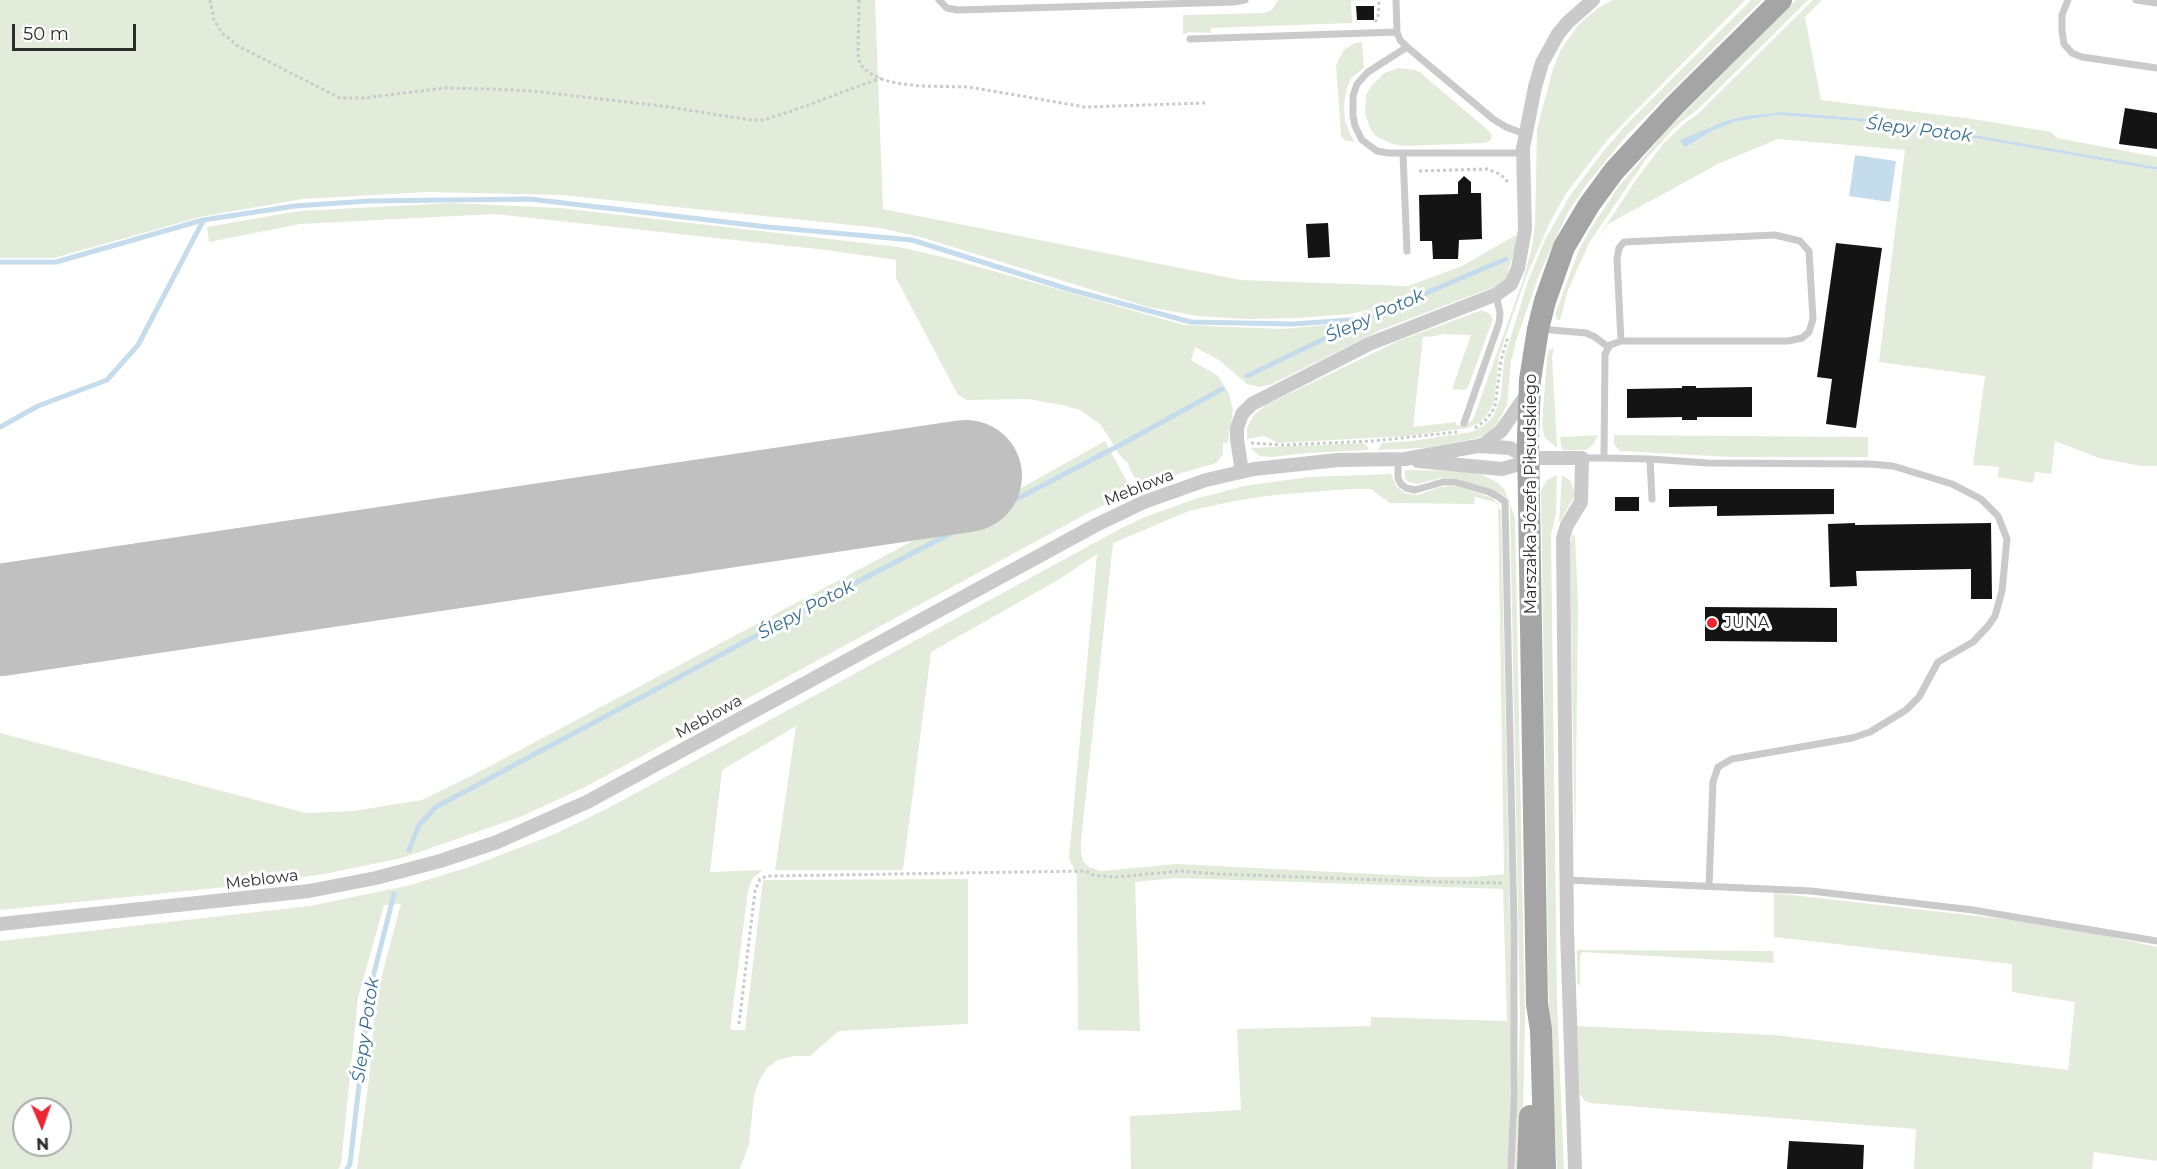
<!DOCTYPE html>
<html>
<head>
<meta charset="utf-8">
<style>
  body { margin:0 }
  #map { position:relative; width:2157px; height:1169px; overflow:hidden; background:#fff; font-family:Montserrat,sans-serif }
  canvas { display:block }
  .north { position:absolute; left:12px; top:1097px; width:60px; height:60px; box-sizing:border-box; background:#fff; border:2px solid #ababab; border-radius:50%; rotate:178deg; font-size:16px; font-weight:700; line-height:24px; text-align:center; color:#2d2d2d }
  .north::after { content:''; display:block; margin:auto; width:21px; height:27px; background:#ed2631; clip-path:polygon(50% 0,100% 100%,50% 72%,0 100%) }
  .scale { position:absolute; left:12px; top:24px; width:124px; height:27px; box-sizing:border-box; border:3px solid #2d2d2d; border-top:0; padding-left:8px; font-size:18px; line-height:21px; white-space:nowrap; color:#2d2d2d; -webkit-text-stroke:4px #fff; paint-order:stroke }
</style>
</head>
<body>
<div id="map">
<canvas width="2157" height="1169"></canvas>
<div class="north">N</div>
<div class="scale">50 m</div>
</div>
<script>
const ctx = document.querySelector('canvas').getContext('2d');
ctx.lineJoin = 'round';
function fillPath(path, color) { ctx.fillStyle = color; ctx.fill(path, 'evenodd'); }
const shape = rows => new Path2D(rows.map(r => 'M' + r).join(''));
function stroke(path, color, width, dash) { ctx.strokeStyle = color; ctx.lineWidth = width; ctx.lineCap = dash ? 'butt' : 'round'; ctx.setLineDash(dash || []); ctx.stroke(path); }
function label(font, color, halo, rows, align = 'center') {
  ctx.font = font + ' Montserrat,sans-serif'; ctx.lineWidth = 6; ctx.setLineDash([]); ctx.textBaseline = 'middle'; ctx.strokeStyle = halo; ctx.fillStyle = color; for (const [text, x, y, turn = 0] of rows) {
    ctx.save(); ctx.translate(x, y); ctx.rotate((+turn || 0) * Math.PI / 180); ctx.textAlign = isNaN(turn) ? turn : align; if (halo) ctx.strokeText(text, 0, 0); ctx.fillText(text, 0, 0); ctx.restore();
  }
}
fillPath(shape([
  [0,0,875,0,883,209,1241,280,1408,286,1462,266,1516,235,1515,248,1506,279,1499,285,1383,329,1270,385,1260,387,1247,384,1219,360,1195,347,1191,360,1218,376,1229,393,1233,410,1228,443,1223,443,1223,454,1216,463,1168,477,1142,487,1131,472,1128,463,1126,462,1119,454,1101,425,1080,410,1062,405,1028,399,967,400,958,395,896,278,896,260,826,250,495,214,300,224,209,242,207,227,299,211,452,203,560,208,899,247,947,258,1184,325,1283,329,1345,323,1372,309,1350,314,1299,318,1246,319,1198,316,1148,307,920,237,880,228,561,195,428,192,302,199,200,217,54,258,0,258],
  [1278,0,1371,0,1351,1,1352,23,1211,28,1211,33,1189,32,1183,35,1183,15,1264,13,1272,10],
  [1613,0,1745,0,1608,139,1567,192,1550,222,1526,277,1499,356,1494,403,1485,418,1477,424,1467,428,1407,436,1278,443,1264,436,1247,439,1247,428,1253,416,1266,405,1398,341,1482,310,1490,314,1493,319,1468,387,1465,390,1452,389,1471,335,1442,334,1436,336,1423,337,1413,427,1456,422,1456,425,1465,425,1473,420,1524,277,1532,247,1535,224,1537,129,1553,69,1561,49,1579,24,1598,8],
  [1751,0,1762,0,1626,136,1586,185,1567,214,1539,275,1516,341,1511,361,1507,405,1496,425,1486,434,1474,439,1424,448,1378,450,1382,443,1412,441,1472,432,1483,426,1493,417,1501,396,1504,359,1528,281,1545,240,1569,197,1602,153,1625,126],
  [1796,0,1808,0,1697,110,1677,125,1646,159,1589,243,1568,290,1560,320,1558,320,1556,318,1556,312,1578,252,1589,231,1619,186,1668,129],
  [1813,0,1822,0,1805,17,1821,100,1973,119,2051,132,2057,138,2157,157,2157,167,1871,119,1784,112,1744,116,1725,121,1681,140,1686,148,1712,131,1734,122,1776,115,1790,116,1871,122,1934,131,2157,170,2157,466,2141,466,2099,458,2055,441,2051,474,2035,472,2033,483,1998,477,1999,467,1973,465,1985,376,1879,362,1905,150,1778,139,1718,164,1608,224,1593,245,1638,177,1664,143,1685,123,1698,114],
  [1362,42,1364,68,1351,78,1347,88,1344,104,1345,121,1354,142,1344,140,1341,135,1336,65,1344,50,1355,43],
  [1399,68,1416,70,1422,74,1489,131,1492,135,1491,140,1485,143,1403,146,1392,144,1376,136,1371,130,1365,114,1366,95,1371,86,1384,73],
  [1554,348,1552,357,1557,448,1545,438,1542,425,1547,358,1549,350],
  [1598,435,1593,445,1586,450,1562,450,1560,437],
  [1614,435,1868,437,1868,457,1731,457,1620,451,1614,444],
  [1105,441,1132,491,1086,514,587,786,520,817,402,858,324,874,255,884,0,910,0,733,306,813,353,811,422,800,475,774,950,521,966,519],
  [1363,443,1368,447,1368,450,1307,453,1271,457,1260,456,1250,448],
  [1405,470,1464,471,1483,475,1498,483,1505,490,1515,518,1525,1019,1522,1169,1515,1169,1520,1019,1510,506,1507,498,1501,493,1454,478,1440,478,1417,484,1409,482,1405,479],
  [1390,472,1397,487,1404,493,1418,495,1440,487,1457,486,1493,498,1501,511,1512,1021,1508,1169,1131,1169,1130,1116,1241,1110,1237,1029,1371,1026,1371,1017,1507,1021,1503,889,1177,878,1135,882,1140,1031,1078,1030,1077,876,1069,858,1097,554,1058,580,931,652,903,870,775,870,796,726,722,770,710,872,763,870,752,879,748,891,730,1030,745,1030,763,880,968,879,968,1024,839,1031,810,1056,795,1056,778,1060,766,1069,759,1081,754,1096,749,1144,740,1169,357,1169,369,1078,376,997,401,904,384,905,358,998,341,1164,338,1169,0,1169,0,941,310,906,411,885,472,866,555,834,612,806,1118,530,1145,517,1195,499,1244,486,1309,477,1390,474],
  [1350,489,1371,489,1390,503,1474,504,1475,497,1498,503,1504,874,1474,877,1434,877,1177,864,1101,871,1089,867,1083,861,1081,852,1081,841,1113,543,1189,511,1234,501,1274,495],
  [24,1109,60,1109,60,1145,24,1145],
  [1557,475,1556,513,1551,535,1557,1004,1564,1169,1557,1169,1549,1022,1541,490,1547,480],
  [1562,475,1571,481,1575,495,1559,523],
  [1573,534,1575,536,1578,603,1575,858,1570,543],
  [1774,893,2012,920,2093,933,2157,947,2157,1161,2094,1152,2092,1169,1914,1169,1916,1129,1590,1103,1584,1100,1580,1094,1577,1026,1775,1035,2068,1070,2075,1002,2012,992,2012,964,1774,937],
  [1577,950,1773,951,1774,963,1582,952,1580,956,1580,985,1577,984]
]), '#e3ecda');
fillPath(shape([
  [1784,112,1871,119,1956,132,2157,167,2157,170,1934,131,1871,122,1790,116,1776,115,1734,122,1712,131,1685,148,1680,140,1725,121,1744,116],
  [1855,155,1896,161,1890,202,1849,196]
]), '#c5dced');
stroke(shape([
  [0,262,56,262,203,220,295,206,368,201,530,199,768,227,912,240,1071,290,1191,322,1293,324,1365,319],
  [1247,376,1365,319,1506,259],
  [0,427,38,406,107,380,138,345,203,221],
  [409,850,419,825,436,807,838,592,1124,443,1222,389],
  [347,1169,350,1164,370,989,394,894]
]), '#c5dced', 5);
stroke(shape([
  [0,620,966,476]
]), '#c0c0c0', 112);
fillPath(shape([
  [1356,6,1374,6,1374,20,1357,20],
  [2125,108,2157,113,2157,149,2119,144],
  [1464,176,1471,182,1471,193,1481,193,1482,239,1459,240,1458,259,1433,259,1432,241,1420,241,1419,195,1458,194,1458,182],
  [1328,223,1330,257,1308,258,1306,224],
  [1836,243,1882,248,1856,428,1826,424,1832,379,1817,377],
  [1682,386,1696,386,1696,388,1752,387,1752,417,1697,417,1697,420,1682,420,1682,417,1627,418,1627,389,1682,388],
  [1669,489,1834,489,1834,514,1717,516,1717,506,1669,507],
  [1615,497,1639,497,1639,511,1615,511],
  [1855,523,1855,525,1991,523,1992,599,1971,599,1971,569,1856,571,1857,586,1830,587,1828,524],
  [1705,607,1837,608,1837,642,1705,641],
  [1789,1141,1864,1145,1863,1169,1787,1169]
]), '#141414');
stroke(shape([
  [210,0,214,20,222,33,238,46,340,98,364,98,444,88,491,89,532,91,670,107,750,120,763,120,789,112,881,78],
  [859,0,858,54,860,64,869,73,884,80,896,83,920,86,969,87,1085,107,1205,103],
  [1375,22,1378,17,1379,0],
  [1419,171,1487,169,1500,174,1508,182],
  [1475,428,1487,419,1495,407,1501,360,1508,337],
  [1251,443,1282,445,1373,441,1457,432],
  [739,1024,755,891,760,879,767,876,1086,871,1093,875,1116,877,1181,871,1217,874,1439,882,1502,883]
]), '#cacaca', 3, [3, 3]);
stroke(shape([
  [939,0,947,8,957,10,1234,2,1245,0],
  [1396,0,1397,32],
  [2068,0,2062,15,2062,31,2064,44,2072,53,2082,57,2157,68],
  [2136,0,2157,3],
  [1190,39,1397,32,1400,40,1407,47,1493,119,1506,127,1525,134],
  [1407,47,1368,72,1357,84,1353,96,1353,116,1355,126,1362,140,1377,151,1388,153,1523,153],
  [1403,154,1407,251],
  [1541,329,1586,333,1595,337,1608,347],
  [1464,423,1499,323,1500,313,1496,295],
  [1582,458,1604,458,1605,354,1610,345,1621,341,1788,341,1802,338,1809,332,1813,319,1809,251,1800,241,1775,235,1624,242,1619,248,1617,259,1621,341],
  [1604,458,1650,459,1652,499],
  [1650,459,1708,463,1869,464,1893,466,1952,484,1981,499,1998,516,2007,539,2002,591,1995,616,1988,626,1973,642,1938,662,1919,697,1906,710,1870,732,1852,738,1732,759,1718,767,1713,782,1709,886],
  [1398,460,1398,478,1401,484,1406,488,1415,490,1443,482,1455,482,1489,492,1499,497,1505,502,1514,928,1514,1096,1511,1169],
  [1567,880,1811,891,1973,910,2157,941]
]), '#cacaca', 7);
stroke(shape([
  [1479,446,1510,448,1529,458],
  [1418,461,1502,469,1516,465,1529,458,1582,458,1581,502,1567,525,1563,538,1567,930,1575,1169],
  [1242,472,1237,439,1237,428,1242,414,1252,404,1369,344,1497,294,1511,284,1518,268,1525,229,1523,148,1535,87,1542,63,1558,34,1568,22,1593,0],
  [0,924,309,891,376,878,440,861,497,842,587,802,1096,525,1144,502,1206,480,1254,469,1338,460,1405,459,1478,446,1484,444,1501,431,1527,394]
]), '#cacaca', 14);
stroke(shape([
  [1528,1169,1530,1116],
  [1545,1169,1541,1030,1537,1004,1528,439,1530,380,1538,329,1545,301,1564,247,1589,205,1614,171,1674,106,1781,0]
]), '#a5a5a5', 22);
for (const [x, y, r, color] of [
  [1712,623,6,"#ed2631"]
]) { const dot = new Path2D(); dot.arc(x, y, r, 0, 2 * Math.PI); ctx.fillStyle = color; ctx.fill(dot); stroke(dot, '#fff', 2); }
label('16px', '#2d2d2d', '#fff', [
  ["Meblowa",1139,488,-22],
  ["Marszałka Józefa Piłsudskiego",1531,494,-90],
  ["Meblowa",709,717,-29],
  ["Meblowa",262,880,-7]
]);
label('16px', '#2d2d2d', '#fff', [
  ["JUNA",1724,623]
], 'left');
label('italic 18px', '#386e93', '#fff', [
  ["Ślepy Potok",1919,130,7],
  ["Ślepy Potok",1375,316,-24],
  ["Ślepy Potok",806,610,-28],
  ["Ślepy Potok",366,1030,-82]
]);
</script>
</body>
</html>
